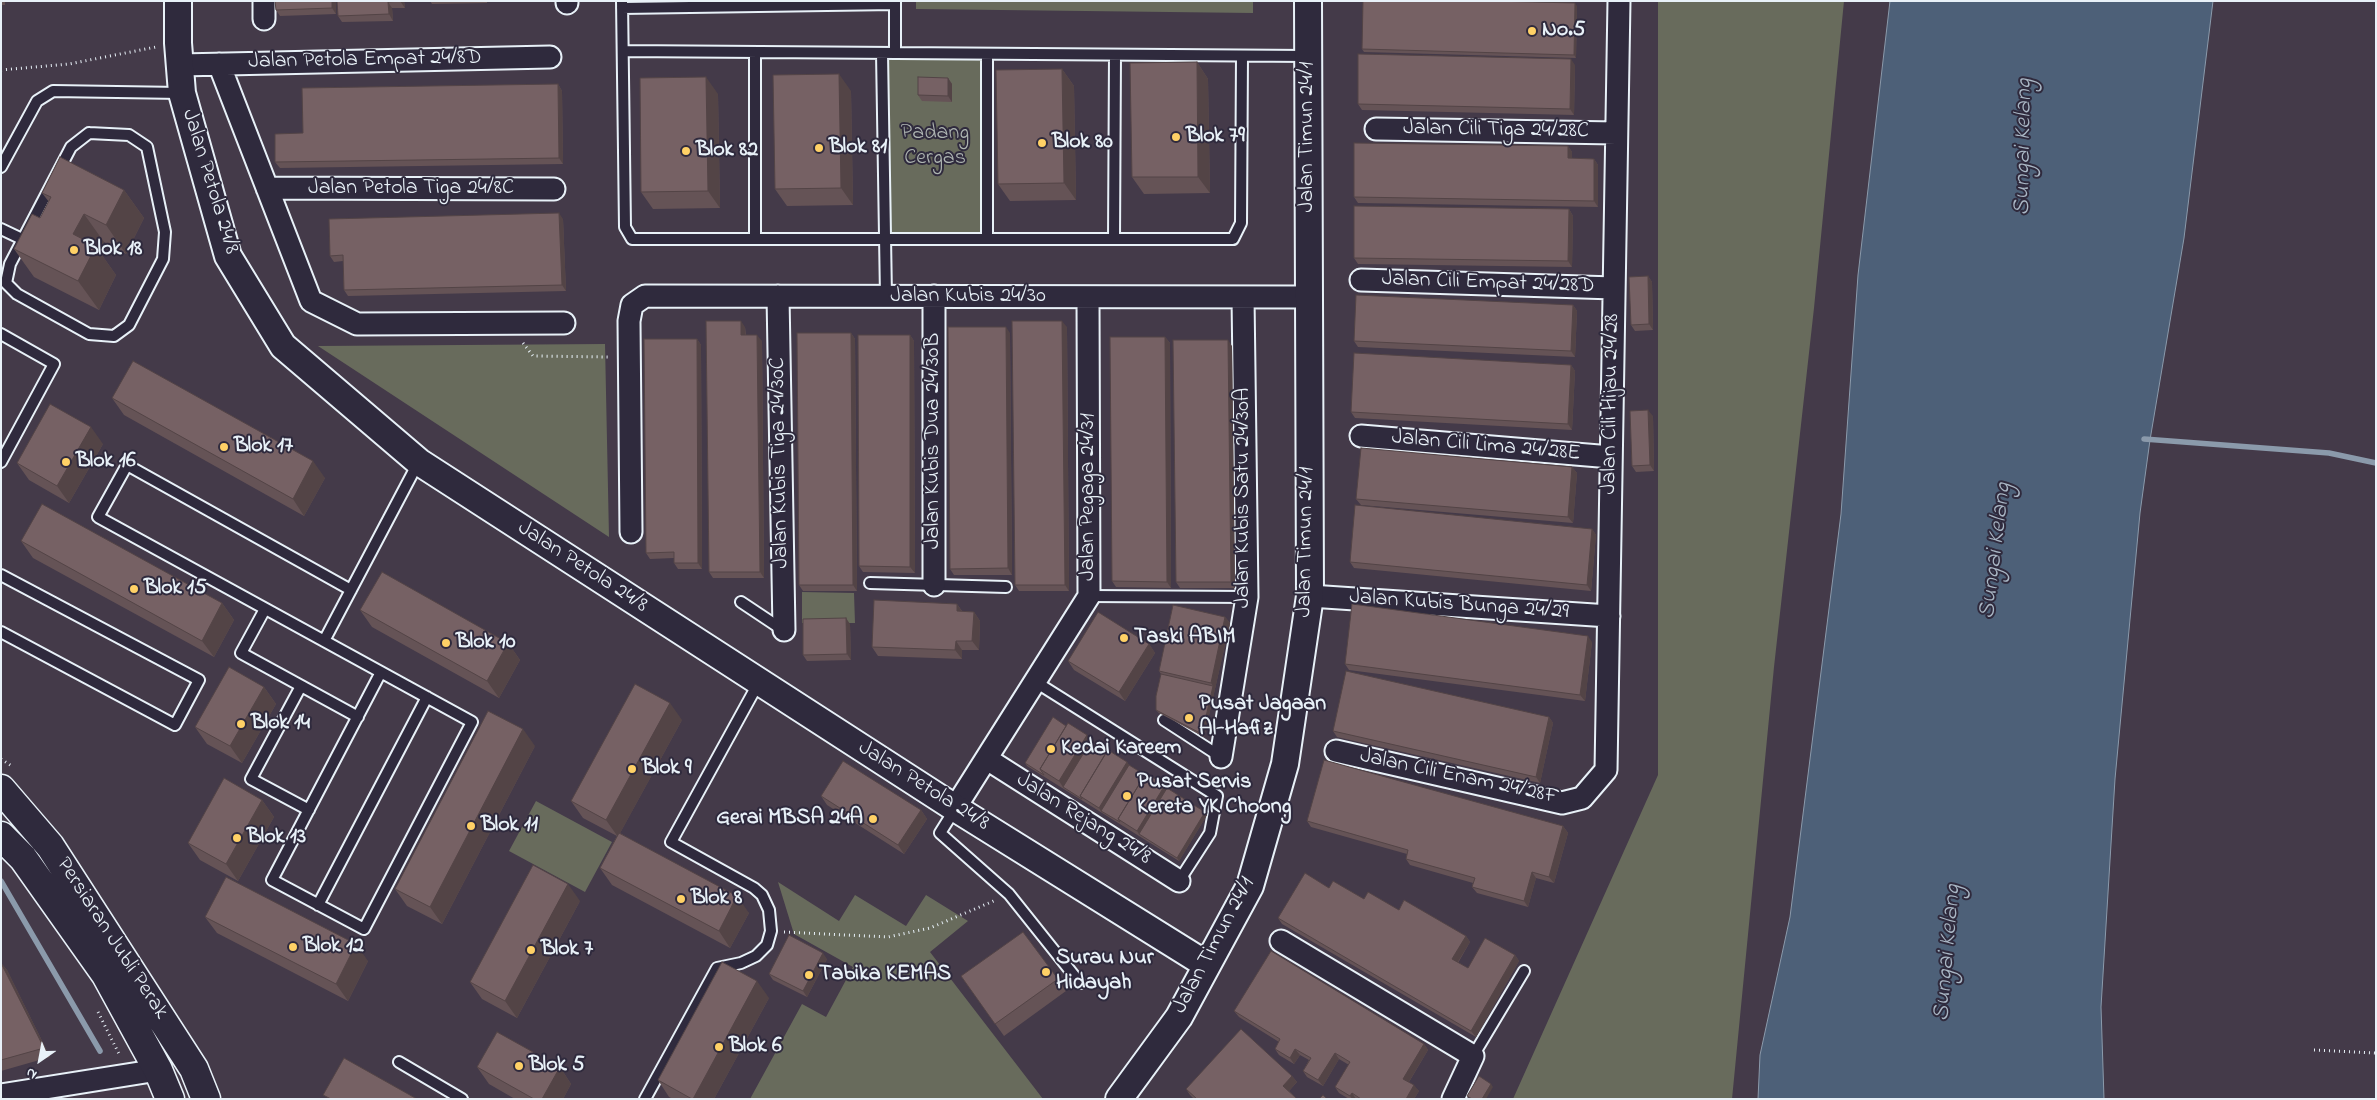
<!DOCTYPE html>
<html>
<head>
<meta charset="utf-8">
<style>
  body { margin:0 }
  #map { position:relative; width:2377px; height:1100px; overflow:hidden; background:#443a49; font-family:"Indie Flower",sans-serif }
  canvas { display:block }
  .frame { position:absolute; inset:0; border:2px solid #e8f1f8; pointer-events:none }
  .north { position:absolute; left:15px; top:1035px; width:50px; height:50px; -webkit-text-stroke:4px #2f2a3d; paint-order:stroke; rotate:213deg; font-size:14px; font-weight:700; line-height:20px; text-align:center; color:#e8f1f8 }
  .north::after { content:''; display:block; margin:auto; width:18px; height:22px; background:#e8f1f8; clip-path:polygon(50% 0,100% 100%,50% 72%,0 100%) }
</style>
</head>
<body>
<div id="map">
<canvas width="2377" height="1100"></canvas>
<div class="frame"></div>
<div class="north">N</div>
</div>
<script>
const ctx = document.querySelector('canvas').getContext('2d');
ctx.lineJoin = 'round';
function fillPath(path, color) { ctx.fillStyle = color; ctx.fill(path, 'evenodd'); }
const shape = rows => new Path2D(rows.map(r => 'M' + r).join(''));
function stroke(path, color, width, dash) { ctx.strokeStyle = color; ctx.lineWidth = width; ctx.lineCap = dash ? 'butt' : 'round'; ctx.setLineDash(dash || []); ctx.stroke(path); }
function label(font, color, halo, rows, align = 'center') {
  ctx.font = font + ' "Indie Flower",sans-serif'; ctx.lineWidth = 4; ctx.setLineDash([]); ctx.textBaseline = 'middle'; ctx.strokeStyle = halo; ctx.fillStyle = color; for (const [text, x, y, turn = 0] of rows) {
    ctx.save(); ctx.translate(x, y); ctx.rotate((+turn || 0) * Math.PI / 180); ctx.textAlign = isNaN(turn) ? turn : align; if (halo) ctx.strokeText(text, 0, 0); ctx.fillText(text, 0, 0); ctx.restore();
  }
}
fillPath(shape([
  [916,1,1253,1,1253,13,916,9],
  [1658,1,1844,1,1814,308,1774,667,1732,1099,1513,1099,1658,775],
  [882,53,987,54,987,239,885,239],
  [605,344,609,537,318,346],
  [802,592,854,593,855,623,802,623],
  [536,801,612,842,585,892,509,851],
  [778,882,839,921,855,895,906,926,926,895,968,921,930,952,1043,1099,750,1099,802,1004,826,1017,853,967,794,934]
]), '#686b5c');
const water = shape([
  [1890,1,2213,1,2184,238,2150,440,2140,513,2115,779,2101,1007,2104,1099,1758,1099,1760,1055,1790,917,1841,514,1858,275,1890,1]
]);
fillPath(water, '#4d6078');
stroke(water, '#8b9aab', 1);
stroke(shape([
  [2144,439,2329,453,2376,463],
  [1,881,100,1051]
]), '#8b9aab', 5.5);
const service = shape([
  [622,1,625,227,632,239,1233,239,1241,223,1242,56],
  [895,1,895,53],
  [622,8,895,4],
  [623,51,1307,56],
  [882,53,886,297],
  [89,133,129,135,147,147,165,232,163,259,129,325,114,336,89,334,17,294,6,283,10,264,71,147,89,133],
  [1,167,37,101,53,91,181,93],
  [1,229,22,239],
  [755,239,755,52],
  [987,239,987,54],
  [1114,239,1115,55],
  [1,334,54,364,1,462],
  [1,575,199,680,175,725,1,632],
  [870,583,1006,587],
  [351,590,127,465,98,517,472,722,364,929,272,880,381,672],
  [1089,596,1247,597],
  [741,602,783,630],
  [265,609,241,653,358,717],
  [324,641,418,463],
  [1034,681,1217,796,1210,833,1179,881],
  [301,686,251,779,309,810],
  [1164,720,1221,757],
  [955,809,940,833,1009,894,1080,983],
  [318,905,427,697],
  [1473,1056,1524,971],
  [399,1062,462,1099],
  [645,1099,717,968,741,963,756,956,767,945,771,931,769,910,762,895,754,888,671,842,759,682]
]);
const minor = shape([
  [264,1,264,19],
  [567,1,567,3],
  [219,64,311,301,357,324,564,323],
  [180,65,550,57],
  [1376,129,1616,133],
  [267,188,554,189],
  [1361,280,1614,288],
  [778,296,784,630],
  [1361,436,1611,457],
  [631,532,629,321,632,305,645,296,1308,297],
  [934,585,934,296],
  [1310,596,1609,616],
  [1336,751,1562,803,1582,798,1606,770,1619,1],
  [1221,757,1247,597,1243,297],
  [987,759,1179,881],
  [955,808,1089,596,1088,297],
  [1281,941,1473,1056,1453,1099],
  [1,1095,158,1070]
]);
const tertiary = shape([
  [178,1,178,43,182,93,228,256,283,346,419,462,955,808,1207,965],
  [1119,1099,1179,1017,1250,886,1285,764,1310,596,1308,1]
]);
const primary = shape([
  [1,789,50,846,194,1069,206,1099],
  [1,836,23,858,106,975,158,1070,170,1099]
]);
stroke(service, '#e8f1f8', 14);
stroke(minor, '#e8f1f8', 25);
stroke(tertiary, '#e8f1f8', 30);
stroke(primary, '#e8f1f8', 31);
stroke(shape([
  [1,70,69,64,156,47],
  [523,343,533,356,611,357],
  [1,759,13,767],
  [784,932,888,937,930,928,996,900],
  [98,1012,120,1056],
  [2314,1050,2376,1053]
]), '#e8f1f8', 3, [1, 4]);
stroke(service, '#2f2a3d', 10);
stroke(minor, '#2f2a3d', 21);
stroke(tertiary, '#2f2a3d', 26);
stroke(primary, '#2f2a3d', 28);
fillPath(shape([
  [1,1,5,1,5,5,1,5],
  [275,1,336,1,336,14,280,16,276,10],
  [337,1,404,1,405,8,392,8,393,21,342,22,338,16],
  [430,1,487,1,487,3,432,4],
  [495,1,546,1,496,2],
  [1577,6,1576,58,1364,52,1362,49],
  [1197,62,1208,79,1210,193,1144,194,1132,177],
  [1575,65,1574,115,1362,110,1358,104],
  [1062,69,1074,86,1076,200,1010,201,998,184],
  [948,78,952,84,952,102,922,101,918,95],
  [558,84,562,91,563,164,280,168,275,162,303,133],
  [851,91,853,205,787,206,775,189],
  [718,94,720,208,653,209,641,192],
  [1568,146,1572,152,1572,158,1594,159,1598,165,1598,207,1358,203,1354,197],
  [124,190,144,218,126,254,104,242,99,251,116,275,99,310,34,277,14,249,40,218,49,202,42,193],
  [1569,209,1573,216,1572,267,1358,264,1354,258],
  [563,219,566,291,348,296,344,290,343,261,334,262,330,256],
  [1648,276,1652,282,1653,330,1635,331,1631,325],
  [1573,305,1577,311,1575,357,1358,347,1354,341],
  [745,327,746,335,762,341,764,578,713,578,709,572],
  [1067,327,1069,591,1019,591,1015,585],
  [851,333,855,339,857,591,803,591,799,585],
  [1010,333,1012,575,954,575,950,569],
  [910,335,914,341,915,573,863,572,859,566],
  [1165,337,1170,343,1171,588,1116,587,1112,581],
  [697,339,701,345,702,569,678,569,674,563,674,558,650,559,646,553],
  [1232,346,1235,588,1180,588,1176,582],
  [1571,365,1575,371,1572,430,1355,418,1351,412],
  [112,398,325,478,304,516,124,415],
  [1653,416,1654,471,1636,472,1632,466],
  [103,444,69,503,29,480,17,463],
  [1572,467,1577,473,1573,523,1361,505,1356,499],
  [1592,529,1596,535,1591,591,1354,568,1350,562],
  [21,541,222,603,234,620,214,657,33,558],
  [957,604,962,611,974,612,980,621,979,650,962,650,962,659,878,656,872,647],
  [360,610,508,643,520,660,499,698,372,627],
  [1225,617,1230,623,1204,737,1159,713,1156,710,1161,674,1159,671],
  [850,624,851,660,807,661,803,655],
  [1592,642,1585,701,1349,670,1345,664],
  [1149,644,1155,653,1125,701,1074,670,1068,661],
  [264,687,276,704,242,763,207,744,195,727],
  [1549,717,1553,723,1540,783,1337,737,1333,731],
  [682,720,620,833,749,913,730,948,612,885,600,868,617,836,583,818,571,801],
  [1091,741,1127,762,1129,765,1145,775,1165,785,1167,788,1207,815,1179,861,1027,766,1025,763],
  [535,746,442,924,407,906,395,889],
  [821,796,921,810,927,819,904,854,827,805],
  [262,800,274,817,238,881,200,860,188,843],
  [1307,821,1563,826,1568,833,1554,883,1536,878,1528,907,1477,893,1472,887,1473,883,1410,865,1406,859,1407,854,1311,827],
  [1329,888,1399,910,1466,936,1470,942,1458,963,1468,968,1515,955,1519,961,1476,1037,1282,924,1278,918],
  [580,901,517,1018,482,999,470,982],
  [205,917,368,961,348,1001,217,933],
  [827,959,807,997,773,980,769,974],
  [1,963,7,970,50,1057,1,1071],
  [961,976,1058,979,1066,991,1004,1036],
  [769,998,714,1099,673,1099,669,1097,658,1080],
  [1234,1011,1424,1044,1428,1050,1409,1082,1419,1091,1414,1099,1349,1099,1339,1093,1335,1087,1349,1065,1339,1059,1323,1086,1307,1077,1303,1071,1309,1060,1300,1055,1294,1064,1279,1055,1275,1049,1279,1042,1239,1017],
  [477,1067,560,1067,571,1084,563,1099,515,1099,489,1084],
  [1292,1076,1297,1082,1289,1091,1297,1099,1194,1099,1190,1095,1186,1089]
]), '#655356');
fillPath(shape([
  [332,1,336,1,336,14,332,8],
  [400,1,404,1,405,8],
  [388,2,392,8,393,21,389,14],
  [1575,3,1577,6,1576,58,1574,55],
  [1571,59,1575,65,1574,115,1570,109],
  [1197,62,1208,79,1210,193,1198,177],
  [1062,69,1074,86,1076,200,1064,183],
  [839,74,851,91,853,205,841,188],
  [706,77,718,94,720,208,708,191],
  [948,78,952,84,952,102,948,96],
  [558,84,562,91,563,164,559,158],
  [1568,146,1572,152,1572,164,1568,158],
  [1594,159,1598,165,1598,207,1594,201],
  [124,190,144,218,126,254,106,225],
  [1569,209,1573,216,1572,267,1568,261],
  [559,213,563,219,566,291,562,285],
  [84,214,104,242,99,251,116,275,99,310,78,281,73,234],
  [1648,276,1652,282,1653,330,1649,324],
  [1573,305,1577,311,1575,357,1571,351],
  [741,321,745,327,746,341,741,335],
  [1062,321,1067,327,1069,591,1065,585],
  [1006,327,1010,333,1012,575,1008,568],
  [851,333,855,339,857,591,853,585],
  [757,335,762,341,764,578,760,572],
  [910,335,914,341,915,573,910,567],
  [1165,337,1170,343,1171,588,1167,582],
  [697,339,701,345,702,569,698,563],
  [1228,340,1232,346,1235,588,1231,582],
  [1571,365,1575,371,1572,430,1568,424],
  [1648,410,1653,416,1654,471,1650,465],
  [91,427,103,444,69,503,57,486],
  [313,461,325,478,304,516,293,499],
  [1572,467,1577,473,1573,523,1568,517],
  [1592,529,1596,535,1591,591,1587,585],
  [222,603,234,620,214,657,202,641],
  [957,604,963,613,957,611],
  [974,612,980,621,979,650,972,641],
  [1225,617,1230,623,1215,689,1211,683],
  [846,618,850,624,851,660,847,654],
  [1588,636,1592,642,1585,701,1580,695],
  [956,641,962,650,962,659,955,650],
  [508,643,520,660,499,698,487,681],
  [1149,644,1155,653,1125,701,1119,692],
  [1213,686,1215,689,1204,737,1202,734],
  [264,687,276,704,242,763,230,746],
  [670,703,682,720,618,837,606,820],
  [1549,717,1553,723,1540,783,1536,777],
  [523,729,535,746,442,924,430,907],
  [1087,735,1093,744,1063,787,1059,781],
  [1127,762,1131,768,1101,811,1099,808],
  [1165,785,1169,791,1139,834,1137,831],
  [262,800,274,817,238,881,226,864],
  [921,810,927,819,904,854,898,845],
  [1205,812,1207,815,1179,861,1177,858],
  [1563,826,1568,833,1554,883,1549,877],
  [1532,872,1536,878,1528,907,1524,901],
  [568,884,580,901,517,1018,505,1001],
  [737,896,749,913,730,948,719,931],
  [1466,936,1470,942,1456,965,1452,959],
  [356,944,368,961,348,1001,336,984],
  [823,953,827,959,807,997,803,991],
  [1515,955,1519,961,1476,1037,1471,1031],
  [1,963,7,970,50,1057,44,1048],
  [757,981,769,998,714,1099,693,1099],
  [1424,1044,1428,1050,1407,1085,1403,1079],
  [1295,1049,1300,1055,1294,1064,1290,1058],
  [1335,1053,1339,1059,1323,1086,1318,1080],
  [560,1067,571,1084,563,1099,542,1099],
  [1292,1076,1297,1082,1288,1092,1283,1086],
  [1491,1084,1493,1087,1486,1099,1482,1099],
  [1414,1085,1419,1091,1414,1099,1406,1099],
  [1352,1093,1356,1099,1352,1099,1350,1096]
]), '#534446');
const building = shape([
  [275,1,332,1,332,8,276,10,275,1],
  [337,1,400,1,388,2,389,14,338,16,337,1],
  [1363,1,1491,1,1575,3,1574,55,1362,49,1363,1],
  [1358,54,1571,59,1570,109,1358,104,1358,54],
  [1197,62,1198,177,1132,177,1130,63,1197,62],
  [1062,69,1064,183,998,184,996,70,1062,69],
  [839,74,841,188,775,189,773,75,839,74],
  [706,77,708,191,641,192,640,78,706,77],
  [918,77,948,78,948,96,918,95,918,77],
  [558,84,559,158,275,162,275,134,303,133,302,88,558,84],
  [1354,143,1568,146,1568,158,1594,159,1594,201,1354,197,1354,143],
  [60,157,124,190,106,225,84,214,73,234,96,246,78,281,14,249,32,214,40,218,51,197,42,193,60,157],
  [1354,206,1569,209,1568,261,1354,258,1354,206],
  [559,213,562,285,344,290,343,255,330,256,329,219,559,213],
  [1648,276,1649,324,1631,325,1629,277,1648,276],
  [1356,295,1573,305,1571,351,1354,341,1356,295],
  [706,321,741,321,741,335,757,335,760,572,709,572,706,321],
  [1012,321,1062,321,1065,585,1015,585,1012,321],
  [948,327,1006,327,1008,568,950,569,948,327],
  [797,333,851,333,853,585,799,585,797,333],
  [858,335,910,335,910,567,859,566,858,335],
  [1110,337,1165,337,1167,582,1112,581,1110,337],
  [644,339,697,339,698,563,674,563,674,552,646,553,644,339],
  [1173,340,1228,340,1231,582,1176,582,1173,340],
  [1354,353,1571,365,1568,424,1351,412,1354,353],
  [133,361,313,461,293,499,112,398,133,361],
  [50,404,91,427,57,486,17,463,50,404],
  [1648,410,1650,465,1632,466,1630,411,1648,410],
  [1361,448,1572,467,1568,517,1356,499,1361,448],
  [42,504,222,603,202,641,21,541,42,504],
  [1355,505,1592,529,1587,585,1350,562,1355,505],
  [382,572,508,643,487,681,360,610,382,572],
  [874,600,957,604,957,611,974,612,972,641,956,641,955,650,872,647,874,600],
  [1352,604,1588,636,1580,695,1345,664,1352,604],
  [1173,605,1225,617,1211,683,1159,671,1173,605],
  [1098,612,1149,644,1119,692,1068,661,1098,612],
  [846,618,847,654,803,655,803,619,846,618],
  [229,667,264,687,230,746,195,727,229,667],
  [1346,671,1549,717,1536,777,1333,731,1346,671],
  [1161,674,1213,686,1202,734,1156,710,1156,696,1161,674],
  [635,684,670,703,606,820,571,801,635,684],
  [488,711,523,729,430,907,395,889,488,711],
  [1053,717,1066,726,1040,769,1044,775,1025,763,1053,717],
  [1068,723,1087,735,1059,781,1040,769,1068,723],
  [1091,741,1107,751,1080,796,1082,799,1063,787,1091,741],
  [1108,750,1127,762,1099,808,1080,796,1108,750],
  [1324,760,1563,826,1549,877,1532,872,1524,901,1472,887,1475,878,1406,859,1408,850,1307,821,1324,760],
  [843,761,921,810,898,845,821,796,843,761],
  [1129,765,1145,775,1118,819,1120,822,1101,811,1129,765],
  [1146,773,1165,785,1137,831,1118,819,1146,773],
  [224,778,262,800,226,864,188,843,224,778],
  [1167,788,1205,812,1177,858,1139,834,1167,788],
  [619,833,737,896,719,931,600,868,619,833],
  [533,865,568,884,505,1001,470,982,533,865],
  [1305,873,1329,888,1333,881,1364,899,1368,892,1399,910,1404,900,1466,936,1452,959,1468,968,1485,938,1515,955,1471,1031,1278,918,1305,873],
  [226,877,356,944,336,984,205,917,226,877],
  [1023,932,1058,979,995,1024,961,976,1023,932],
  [789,935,823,953,803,991,769,974,789,935],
  [1271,951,1424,1044,1403,1079,1414,1085,1406,1099,1361,1099,1352,1093,1350,1096,1335,1087,1350,1062,1335,1053,1318,1080,1303,1071,1311,1058,1295,1049,1290,1058,1275,1049,1280,1039,1234,1011,1271,951],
  [722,962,757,981,693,1099,692,1099,658,1080,722,962],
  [1,963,44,1048,1,1060,1,963],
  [1241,1029,1292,1076,1283,1086,1296,1098,1295,1099,1197,1099,1186,1089,1241,1029],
  [497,1032,560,1067,542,1099,534,1099,477,1067,497,1032],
  [344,1058,417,1099,331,1099,323,1095,344,1058],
  [1479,1076,1491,1084,1482,1099,1472,1099,1467,1096,1479,1076],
  [1323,1095,1327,1099,1319,1099,1323,1095]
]);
fillPath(building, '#766164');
stroke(building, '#534446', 1);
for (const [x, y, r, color] of [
  [1532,31,5,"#ffd166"],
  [1176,137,5,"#ffd166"],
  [1042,143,5,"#ffd166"],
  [819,148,5,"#ffd166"],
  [686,151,5,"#ffd166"],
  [74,250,5,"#ffd166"],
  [224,447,5,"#ffd166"],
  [66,462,5,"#ffd166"],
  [134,589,5,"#ffd166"],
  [1124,638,5,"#ffd166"],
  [446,643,5,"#ffd166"],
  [1189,718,5,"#ffd166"],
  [241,724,5,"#ffd166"],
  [1051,749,5,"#ffd166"],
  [632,769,5,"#ffd166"],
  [1127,796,5,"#ffd166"],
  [873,819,5,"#ffd166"],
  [471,826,5,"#ffd166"],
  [237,838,5,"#ffd166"],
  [681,899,5,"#ffd166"],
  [293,947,5,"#ffd166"],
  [531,950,5,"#ffd166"],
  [1046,972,5,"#ffd166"],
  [809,975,5,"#ffd166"],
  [719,1047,5,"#ffd166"],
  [519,1066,5,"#ffd166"]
]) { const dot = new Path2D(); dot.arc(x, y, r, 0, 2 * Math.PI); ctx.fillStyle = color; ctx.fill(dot); stroke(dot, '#2f2a3d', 2); }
label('bold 22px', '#e8f1f8', '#2f2a3d', [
  ["No.5",1542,31],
  ["Blok 79",1186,137],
  ["Blok 80",1052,143],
  ["Blok 81",829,148],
  ["Blok 82",696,151],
  ["Blok 18",84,250],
  ["Blok 17",234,447],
  ["Blok 16",76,462],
  ["Blok 15",144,589],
  ["Taski ABIM",1134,638],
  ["Blok 10",456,643],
  ["Pusat Jagaan",1199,705],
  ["Al-Hafiz",1199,730],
  ["Blok 14",251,724],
  ["Kedai Kareem",1061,749],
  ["Blok 9",642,769],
  ["Pusat Servis",1137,783],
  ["Kereta YK Choong",1137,808],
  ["Gerai MBSA 24A",863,819,"right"],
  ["Blok 11",481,826],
  ["Blok 13",247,838],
  ["Blok 8",691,899],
  ["Blok 12",303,947],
  ["Blok 7",541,950],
  ["Surau Nur",1056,959],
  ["Hidayah",1056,984],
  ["Tabika KEMAS",819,975],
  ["Blok 6",729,1047],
  ["Blok 5",529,1066]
], 'left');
label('22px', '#e8f1f8', '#2f2a3d', [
  ["Jalan Petola Empat 24/8D",365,61,-1],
  ["Jalan Cili Tiga 24/28C",1496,131,1],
  ["Jalan Timun 24/1",1308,137,-90],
  ["Jalan Petola 24/8",209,182,73],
  ["Jalan Petola Tiga 24/8C",411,189],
  ["Jalan Cili Empat 24/28D",1488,284,2],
  ["Jalan Kubis 24/30",968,297],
  ["Jalan Cili Hijau 24/28",1612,404,-89],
  ["Jalan Kubis Dua 24/30B",934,441,-90],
  ["Jalan Cili Lima 24/28E",1486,447,5],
  ["Jalan Kubis Tiga 24/30C",781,463,-91],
  ["Jalan Pegaga 24/31",1089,497,-90],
  ["Jalan Kubis Satu 24/30A",1244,498,-90],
  ["Jalan Timun 24/1",1307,542,-89],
  ["Jalan Petola 24/8",582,568,33],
  ["Jalan Kubis Bunga 24/29",1459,606,4],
  ["Jalan Cili Enam 24/28F",1459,778,12],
  ["Jalan Petola 24/8",923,787,32],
  ["Jalan Rejang 24/8",1083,820,32],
  ["Persiaran Jubli Perak",111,939,57],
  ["Jalan Timun 24/1",1215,946,-62]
]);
label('22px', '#aeb5b2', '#2f2a3d', [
  ["Padang",935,134],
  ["Cergas",935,159]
]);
label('italic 24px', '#aab7c5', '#2f2a3d', [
  ["Sungai Kelang",2025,147,-89],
  ["Sungai Kelang",1997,551,-83],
  ["Sungai Kelang",1949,953,-85]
]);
</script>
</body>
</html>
